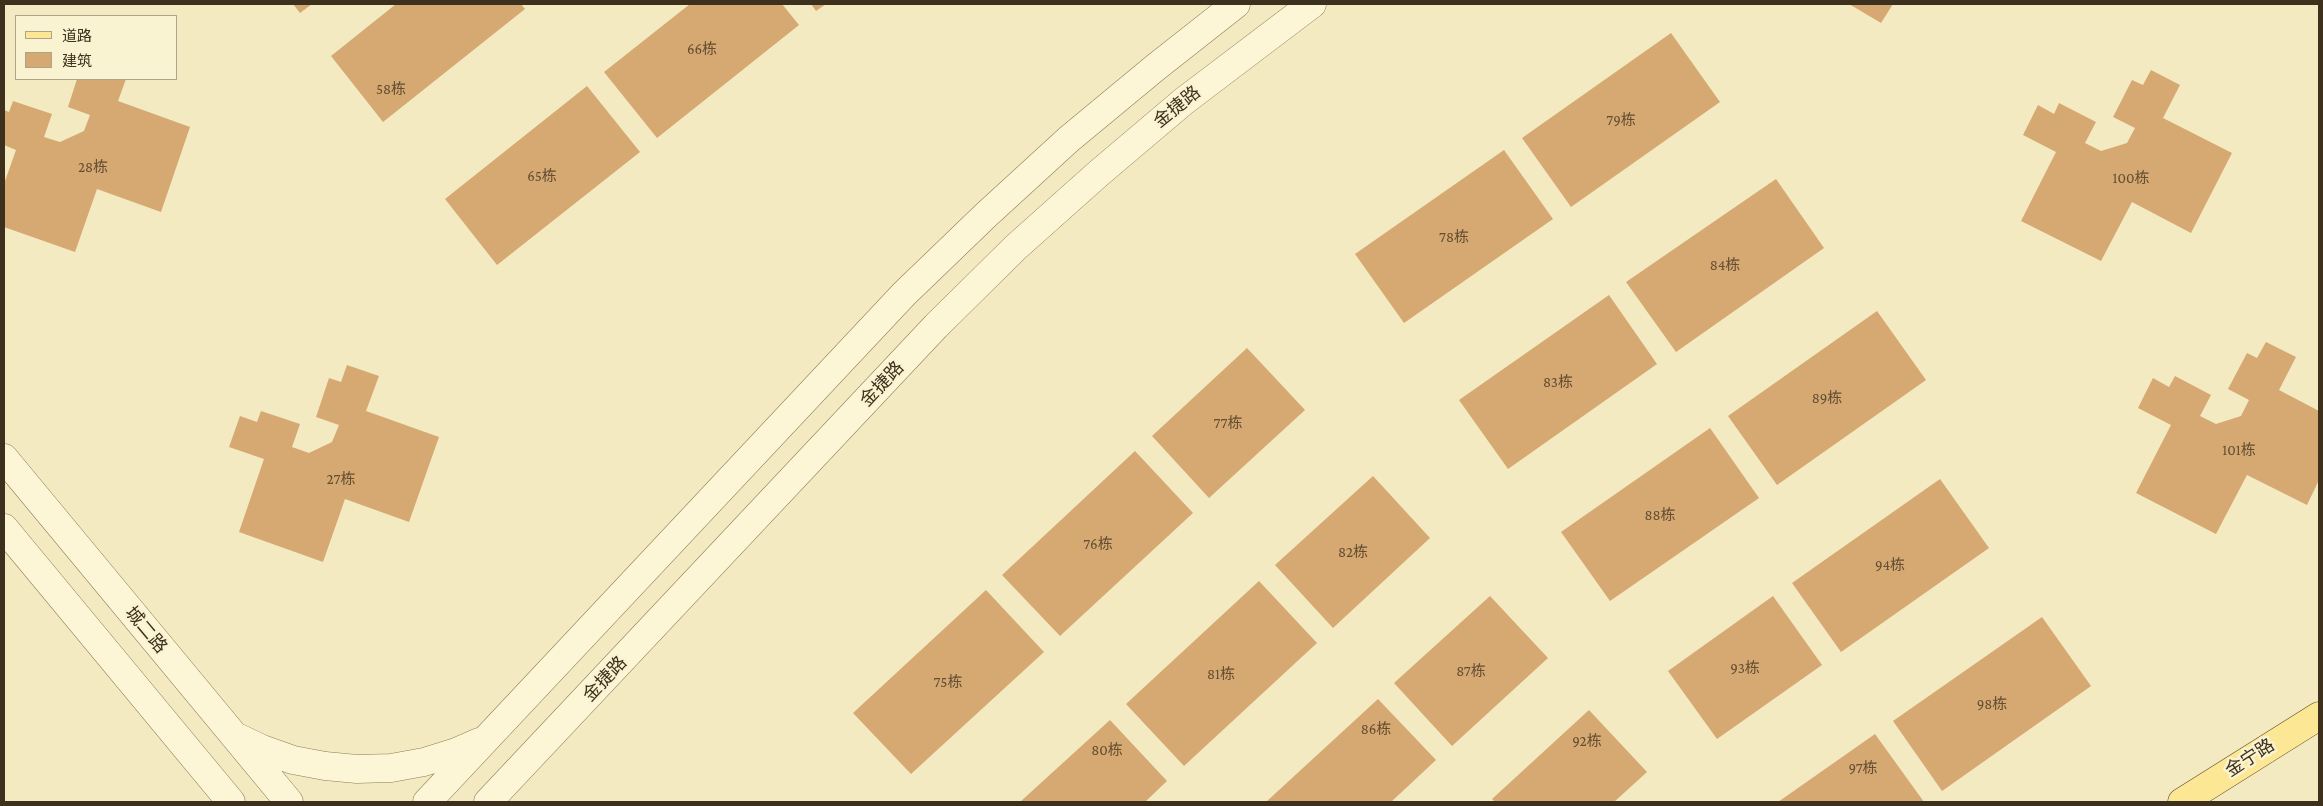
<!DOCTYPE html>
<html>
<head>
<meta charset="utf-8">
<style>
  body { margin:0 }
  #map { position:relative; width:2323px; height:806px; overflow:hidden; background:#f3eac1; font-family:"Crimson Pro","Noto Sans SC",serif }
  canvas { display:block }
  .frame { position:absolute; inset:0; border:5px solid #3d301c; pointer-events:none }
  .legend { position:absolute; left:15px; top:15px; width:162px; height:65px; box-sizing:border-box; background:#faf3d2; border:1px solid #aea589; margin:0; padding:6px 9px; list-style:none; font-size:15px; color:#3d301c }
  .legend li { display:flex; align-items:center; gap:10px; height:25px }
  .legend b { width:25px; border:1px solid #aea589 }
</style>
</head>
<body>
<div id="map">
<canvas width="2323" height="806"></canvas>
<div class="frame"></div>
<ul class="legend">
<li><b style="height:6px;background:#fbe794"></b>道路</li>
<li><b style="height:14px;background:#d6a872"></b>建筑</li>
</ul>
</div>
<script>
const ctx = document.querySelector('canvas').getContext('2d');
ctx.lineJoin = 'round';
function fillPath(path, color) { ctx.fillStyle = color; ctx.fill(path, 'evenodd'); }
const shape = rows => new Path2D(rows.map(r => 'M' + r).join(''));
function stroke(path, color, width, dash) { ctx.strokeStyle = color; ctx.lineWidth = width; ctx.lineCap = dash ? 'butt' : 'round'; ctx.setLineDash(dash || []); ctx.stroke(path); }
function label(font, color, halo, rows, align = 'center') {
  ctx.font = font + ' "Crimson Pro","Noto Sans SC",serif'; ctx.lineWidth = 5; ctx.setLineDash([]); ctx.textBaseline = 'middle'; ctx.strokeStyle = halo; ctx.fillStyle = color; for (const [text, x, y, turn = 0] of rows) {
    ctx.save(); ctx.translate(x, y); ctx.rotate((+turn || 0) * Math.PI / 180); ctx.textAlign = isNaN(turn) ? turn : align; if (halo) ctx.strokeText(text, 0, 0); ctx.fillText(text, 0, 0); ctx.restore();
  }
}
fillPath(shape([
  [293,4,312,4,300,13],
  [396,4,521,4,525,9,383,122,331,56],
  [690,4,782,4,799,25,657,138,604,72],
  [811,4,826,4,816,11],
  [1849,4,1893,4,1881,23],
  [1671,33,1720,102,1571,207,1522,138],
  [2151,70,2180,85,2163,118,2232,153,2191,233,2132,202,2101,261,2021,221,2056,152,2023,135,2038,105,2054,114,2059,103,2096,122,2085,143,2101,151,2127,143,2135,128,2113,117,2132,80,2143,85],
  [77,79,126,79,118,101,190,127,161,212,97,189,75,252,4,227,4,184,16,150,4,145,4,110,9,112,13,101,52,114,44,137,60,142,84,131,90,115,68,107],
  [587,86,640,152,497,265,445,199],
  [1504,150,1553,219,1404,323,1355,254],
  [1776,179,1824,248,1676,352,1626,282],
  [1609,295,1657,364,1508,469,1459,400],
  [1877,311,1926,380,1777,485,1728,416],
  [2266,342,2296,357,2279,390,2319,411,2319,480,2307,505,2247,475,2216,534,2136,493,2171,425,2138,408,2153,378,2169,387,2175,376,2211,395,2200,416,2216,424,2241,416,2249,400,2228,389,2247,353,2257,358],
  [1247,348,1305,410,1209,498,1152,436],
  [347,365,379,376,366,411,439,437,409,522,345,499,323,562,239,532,264,459,229,447,240,416,257,422,261,411,300,424,292,447,309,453,332,442,339,425,316,417,329,378,341,382],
  [1710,428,1759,498,1610,601,1561,532],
  [1135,451,1193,513,1060,636,1002,575],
  [1373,476,1430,538,1333,628,1275,565],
  [1940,479,1989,548,1841,652,1792,583],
  [1259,581,1317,643,1184,766,1126,704],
  [986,590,1044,652,911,774,853,713],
  [1490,596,1548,658,1452,746,1394,683],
  [1773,596,1822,665,1717,739,1668,671],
  [2042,617,2091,686,1942,791,1893,721],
  [1378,699,1436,760,1391,802,1266,802],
  [1589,710,1647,772,1614,802,1495,802,1492,799],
  [1110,720,1167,781,1145,802,1020,802],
  [1875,734,1924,802,1778,802]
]), '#d6a872');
const minor = shape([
  [4,458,289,802],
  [4,528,231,802],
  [239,738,262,749,293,760,325,766,357,769,391,768,424,762,456,752,479,742],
  [427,802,904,294,986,215,1069,139,1156,67,1236,4],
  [488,802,936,326,1016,247,1099,173,1184,101,1312,4]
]);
const major = shape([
  [2182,802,2319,716]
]);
stroke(minor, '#907c56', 29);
stroke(major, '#5d482b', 29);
stroke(minor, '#fdf6d6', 28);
stroke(major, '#fbe794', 28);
label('15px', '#634e32', null, [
  ["66栋",702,49],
  ["58栋",391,89],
  ["79栋",1621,120],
  ["28栋",93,167],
  ["65栋",542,176],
  ["100栋",2131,178],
  ["78栋",1454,237],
  ["84栋",1725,265],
  ["83栋",1558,382],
  ["89栋",1827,398],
  ["77栋",1228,423],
  ["101栋",2239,450],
  ["27栋",341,479],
  ["88栋",1660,515],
  ["76栋",1098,544],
  ["82栋",1353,552],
  ["94栋",1890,565],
  ["93栋",1745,668],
  ["87栋",1471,671],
  ["81栋",1221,674],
  ["75栋",948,682],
  ["98栋",1992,704],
  ["86栋",1376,729],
  ["92栋",1587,741],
  ["80栋",1107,750],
  ["97栋",1863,768]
]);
label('18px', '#3d301c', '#faf3d2', [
  ["金捷路",1177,107,-39],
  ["金捷路",882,384,-47],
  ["城二路",146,630,50],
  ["金捷路",605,679,-47],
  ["金宁路",2250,758,-33]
]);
</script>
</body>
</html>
